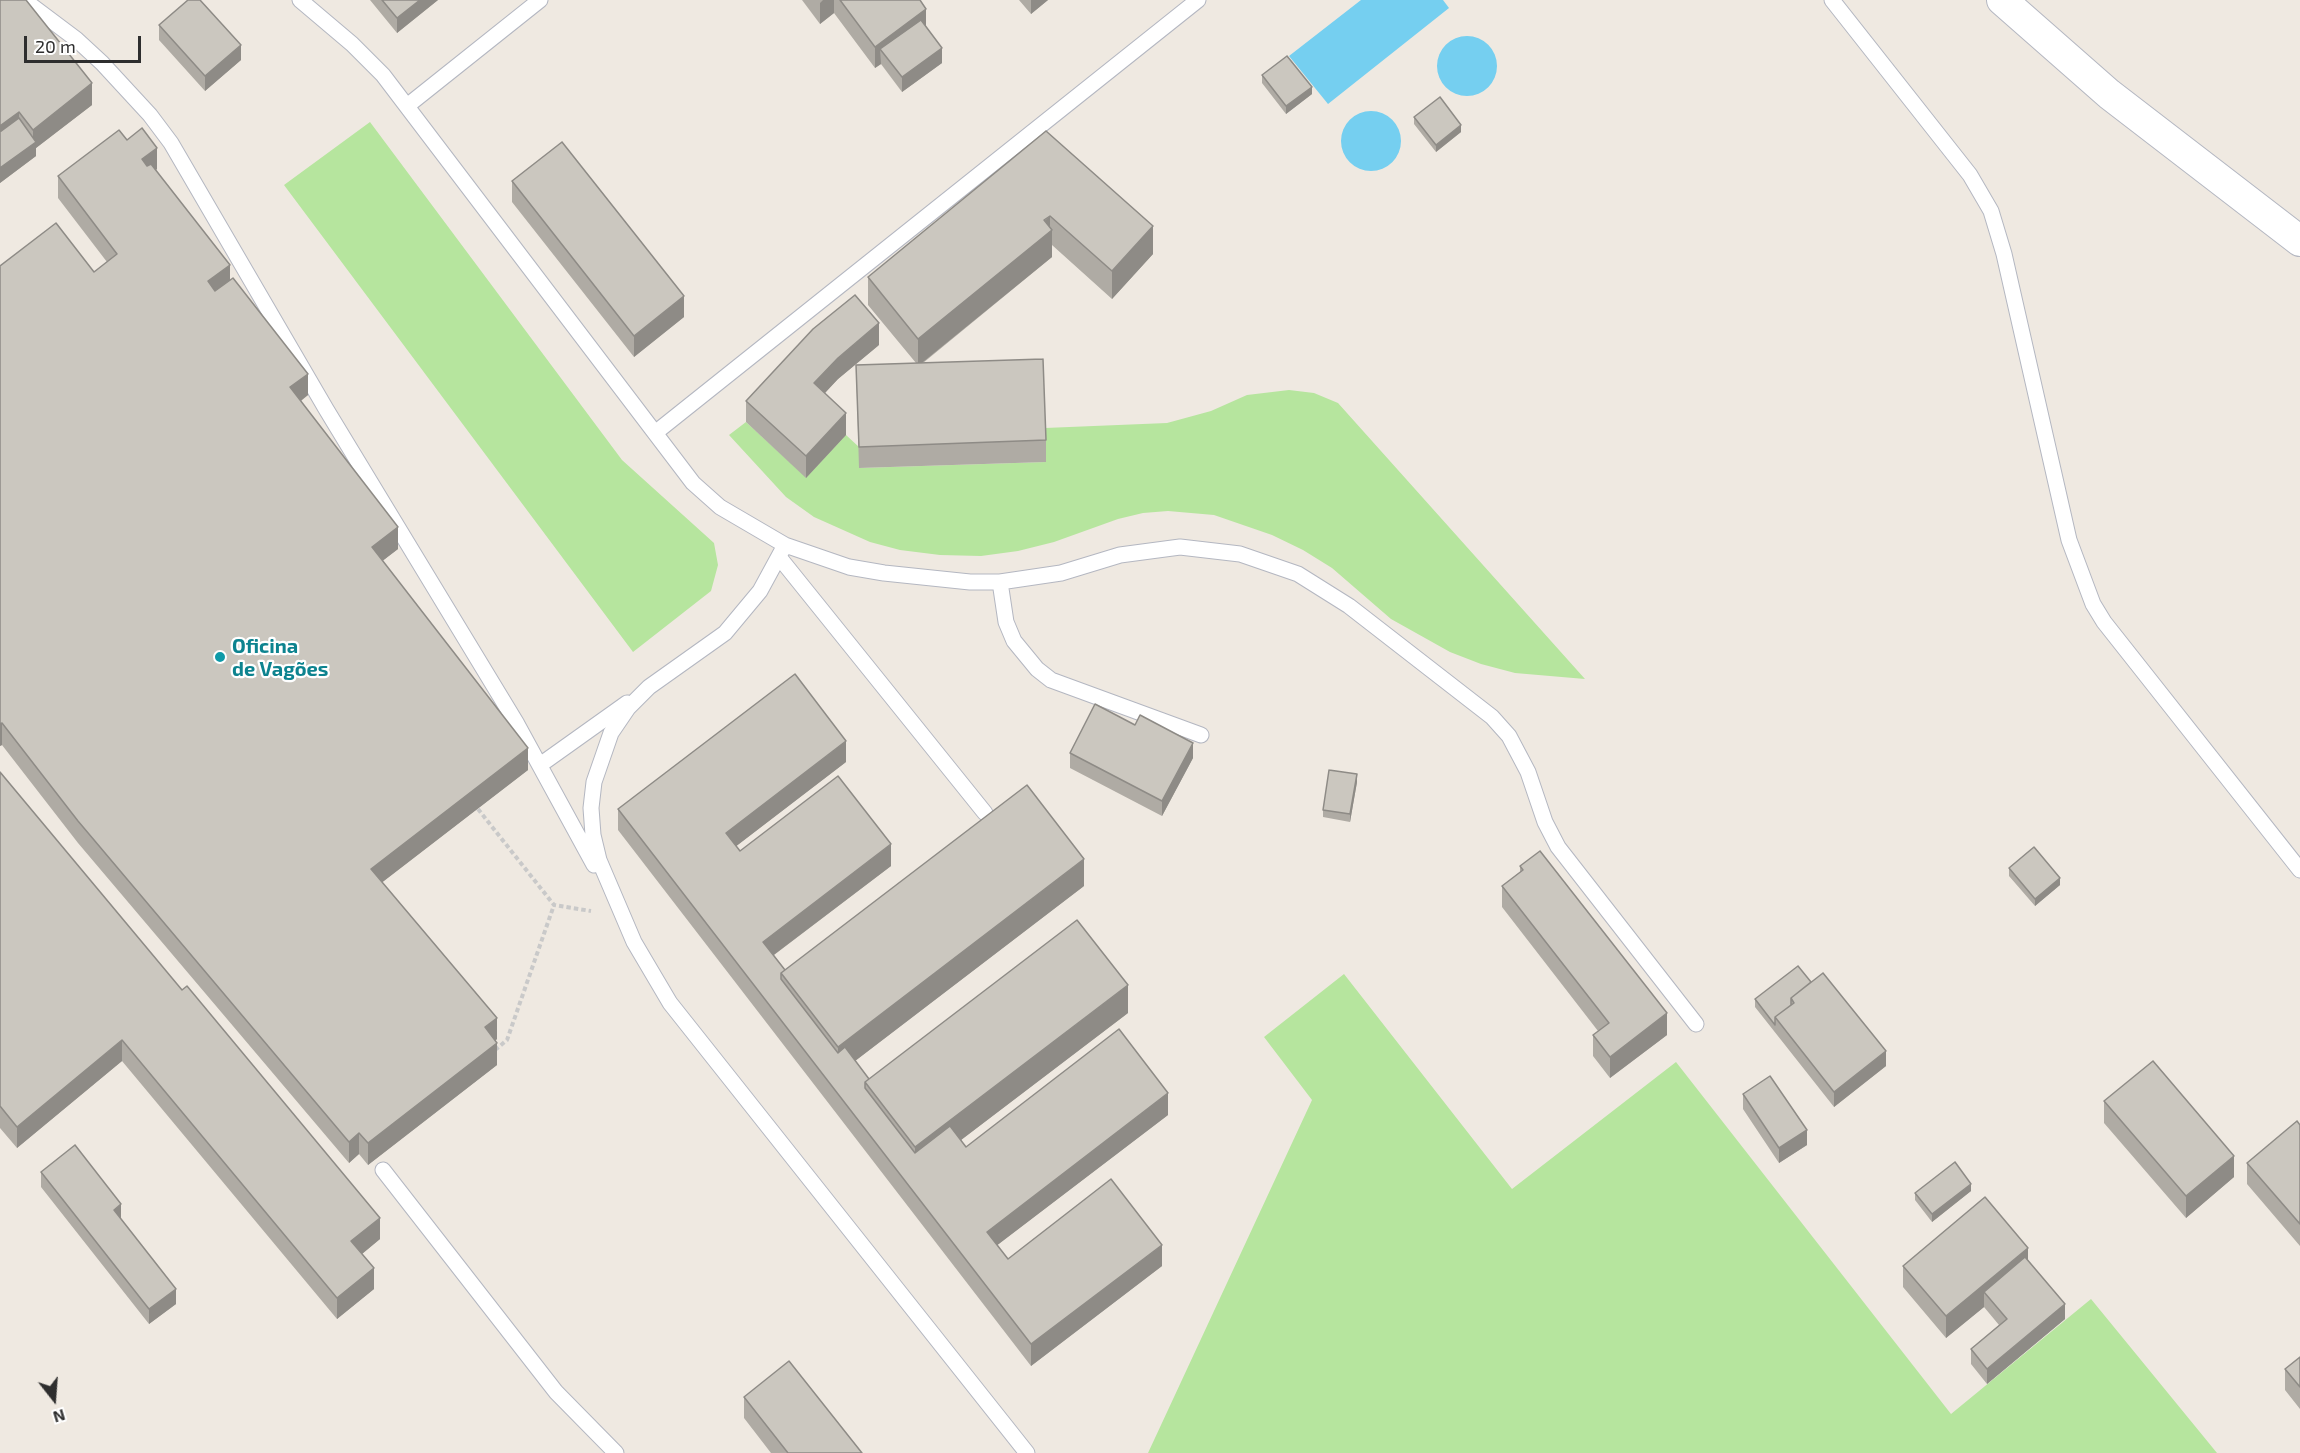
<!DOCTYPE html>
<html>
<head>
<meta charset="utf-8">
<style>
  body { margin:0 }
  #map { position:relative; width:2300px; height:1453px; overflow:hidden; background:#efe9e1; font-family:"Exo 2",sans-serif }
  canvas { display:block }
  .north { position:absolute; left:24px; top:1369px; width:60px; height:60px; -webkit-text-stroke:4px #fff; paint-order:stroke; rotate:163deg; font-size:16px; font-weight:700; line-height:24px; text-align:center; color:#2e2e2e }
  .north::after { content:''; display:block; margin:auto; width:21px; height:27px; background:#2e2e2e; clip-path:polygon(50% 0,100% 100%,50% 72%,0 100%) }
  .scale { position:absolute; left:24px; top:36px; width:117px; height:27px; box-sizing:border-box; border:3px solid #2e2e2e; border-top:0; padding-left:8px; font-size:18px; line-height:21px; white-space:nowrap; color:#2e2e2e; -webkit-text-stroke:4px #fff; paint-order:stroke }
</style>
</head>
<body>
<div id="map">
<canvas width="2300" height="1453"></canvas>
<div class="north">N</div>
<div class="scale">20 m</div>
</div>
<script>
const ctx = document.querySelector('canvas').getContext('2d');
ctx.lineJoin = 'round';
function fillPath(path, color) { ctx.fillStyle = color; ctx.fill(path, 'evenodd'); }
const shape = rows => new Path2D(rows.map(r => 'M' + r).join(''));
function stroke(path, color, width, dash) { ctx.strokeStyle = color; ctx.lineWidth = width; ctx.lineCap = dash ? 'butt' : 'round'; ctx.setLineDash(dash || []); ctx.stroke(path); }
function label(font, color, halo, rows, align = 'center') {
  ctx.font = font + ' "Exo 2",sans-serif'; ctx.lineWidth = 4.5; ctx.setLineDash([]); ctx.textBaseline = 'middle'; ctx.strokeStyle = halo; ctx.fillStyle = color; for (const [text, x, y, turn = 0] of rows) {
    ctx.save(); ctx.translate(x, y); ctx.rotate((+turn || 0) * Math.PI / 180); ctx.textAlign = isNaN(turn) ? turn : align; if (halo) ctx.strokeText(text, 0, 0); ctx.fillText(text, 0, 0); ctx.restore();
  }
}
fillPath(shape([
  [370,122,622,460,714,543,718,565,711,591,633,652,284,185],
  [1289,390,1314,393,1338,403,1585,679,1515,673,1481,664,1450,652,1391,619,1332,568,1303,550,1272,535,1214,515,1168,511,1143,513,1118,519,1054,542,1018,551,981,556,940,555,900,550,870,542,814,517,786,497,729,435,746,422,806,477,846,435,859,447,860,468,1046,462,1045,428,1167,423,1211,411,1247,395],
  [1344,974,1512,1189,1676,1062,1951,1414,2091,1299,2217,1453,1148,1453,1312,1100,1264,1037]
]), '#b6e59e');
fillPath(shape([
  [1361,0,1443,0,1449,8,1328,104,1289,56],
  '1437 66a30 30 0 1 1 60 0a30 30 0 1 1-60 0Z',
  '1341 141a30 30 0 1 1 60 0a30 30 0 1 1-60 0Z'
]), '#75cff0');
const lane = shape([
  [24,0,76,39,102,63,150,115,171,143,326,409,517,724,594,865],
  [300,0,352,44,383,75,693,483,720,507,785,545,849,567,884,573,970,582,1000,582,1061,573,1120,555,1180,547,1240,554,1298,574,1349,606,1492,717,1509,736,1528,772,1545,822,1558,847,1696,1024],
  [1832,0,1970,175,1991,211,2004,254,2069,540,2093,604,2104,622,2300,870],
  [407,106,540,0],
  [655,433,1198,0],
  [785,545,760,591,725,633,649,687,628,708,611,733,594,782,591,808,593,835,599,860,634,942,670,1003,1027,1453],
  [779,557,985,813],
  [1000,582,1006,622,1014,641,1037,669,1051,680,1201,735],
  [540,765,627,703],
  [383,1170,556,1392,616,1453]
]);
const street = shape([
  [2002,0,2109,94,2300,241]
]);
stroke(lane, '#b4b7c1', 17);
stroke(street, '#b4b7c1', 32);
stroke(shape([
  [478,809,554,905,591,911],
  [495,1050,507,1040,554,905]
]), '#c9c9c9', 4, [4.5, 3]);
stroke(lane, '#fff', 15);
stroke(street, '#fff', 30);
fillPath(shape([
  [0,0,92,105,36,148,36,156,0,183],
  [370,0,438,0,397,33],
  [802,0,920,0,926,27,942,63,902,92,881,64,875,68,834,13,820,24],
  [1019,0,1048,0,1031,14],
  [159,25,241,60,205,91,159,40],
  [1262,75,1312,94,1286,114,1262,83],
  [1414,117,1461,132,1436,152,1414,124],
  [1046,131,1153,254,1112,299,1052,245,1052,257,923,363,1046,440,1046,462,859,468,856,365,916,363,868,305,868,277],
  [127,140,157,169,156,170,308,395,301,401,398,549,382,561,528,770,382,882,497,1039,495,1041,497,1065,368,1165,359,1154,349,1163,78,843,2,745,0,746,0,266,94,272,107,262,58,198,58,176],
  [512,181,684,317,634,357,512,202],
  [879,345,838,379,824,393,846,435,806,478,746,422,746,401],
  [1135,725,1193,758,1162,816,1070,768,1070,753],
  [846,762,736,846,740,851,891,866,774,955,785,970,1084,886,855,1061,869,1079,1128,1013,961,1140,966,1147,1168,1115,997,1245,1008,1259,1162,1266,1031,1366,618,830,618,809],
  [0,772,380,1239,362,1254,374,1289,337,1319,122,1061,17,1148,0,1128],
  [1357,782,1350,822,1323,817,1323,810],
  [1520,866,1667,1035,1610,1078,1593,1056,1593,1035,1598,1031,1502,907,1502,886,1520,872],
  [2009,868,2060,885,2035,906,2009,876],
  [1811,982,1886,1066,1834,1107,1755,1007,1755,999],
  [1743,1094,1807,1145,1779,1163,1743,1109],
  [2104,1101,2234,1177,2186,1218,2104,1123],
  [2300,1125,2300,1246,2247,1184,2247,1163],
  [41,1172,121,1219,176,1304,149,1324,41,1187],
  [1971,1191,1932,1222,1915,1200,1915,1193],
  [2028,1260,2065,1319,1987,1384,1971,1364,1971,1349,1999,1325,1984,1307,1946,1338,1903,1287,1903,1266],
  [2300,1357,2300,1409,2285,1390,2285,1369],
  [744,1397,862,1453,771,1453,744,1418]
]), '#afaba4');
fillPath(shape([
  [420,0,438,0,397,33,397,18],
  [823,0,834,0,834,13,820,24,820,3],
  [1031,0,1048,0,1031,14],
  [926,9,926,30,880,49,881,64,875,68,875,47],
  [241,45,241,60,205,91,205,76],
  [942,48,942,63,902,92,902,77],
  [92,83,92,105,36,148,36,156,0,183,0,168,33,144,33,130],
  [1312,87,1312,94,1286,114,1286,106],
  [19,112,19,133,0,147,0,126],
  [1461,125,1461,132,1436,152,1436,145],
  [157,148,157,169,142,180,142,159],
  [1050,216,1050,231,1052,230,1052,257,918,366,918,339],
  [1153,226,1153,254,1112,299,1112,271],
  [230,265,230,287,208,303,208,281],
  [684,296,684,317,634,357,634,336],
  [879,323,879,345,838,379,814,405,814,383,838,358],
  [308,374,308,395,290,409,290,387],
  [846,413,846,435,806,478,806,456],
  [398,527,398,549,372,569,372,547],
  [2,723,2,745,0,746,0,724],
  [846,741,846,762,726,854,726,833],
  [1193,743,1193,758,1162,816,1162,801],
  [528,748,528,770,371,891,371,869],
  [1357,774,1357,782,1350,822,1350,814],
  [891,844,891,866,763,963,763,942],
  [1084,859,1084,886,838,1074,838,1047],
  [2060,878,2060,885,2035,906,2035,899],
  [1128,985,1128,1013,915,1175,915,1147],
  [1667,1013,1667,1035,1610,1078,1610,1057],
  [497,1018,497,1039,485,1049,485,1027],
  [122,1040,122,1061,17,1148,17,1127],
  [497,1043,497,1065,368,1165,368,1143],
  [1886,1051,1886,1066,1834,1107,1834,1092],
  [1168,1093,1168,1115,987,1253,987,1232],
  [1807,1130,1807,1145,1779,1163,1779,1148],
  [359,1133,359,1154,349,1163,349,1142],
  [2234,1156,2234,1177,2186,1218,2186,1196],
  [1971,1184,1971,1191,1932,1222,1932,1214],
  [121,1204,121,1219,114,1210],
  [380,1218,380,1239,351,1263,351,1241],
  [1162,1245,1162,1266,1031,1366,1031,1344],
  [2028,1248,2028,1270,1984,1292,1984,1307,1946,1338,1946,1316],
  [374,1268,374,1289,337,1319,337,1298],
  [176,1289,176,1304,149,1324,149,1309],
  [2065,1304,2065,1319,1987,1384,1987,1369]
]), '#8e8b86');
const building = shape([
  [0,0,26,0,92,83,33,130,19,112,0,126,0,0],
  [188,0,200,0,241,45,205,76,159,25,188,0],
  [382,0,420,0,397,18,382,0],
  [840,0,920,0,926,9,875,47,840,0],
  [921,20,942,48,902,77,880,49,921,20],
  [1287,56,1312,87,1286,106,1262,75,1287,56],
  [1440,97,1461,125,1436,145,1414,117,1440,97],
  [19,118,36,142,0,168,0,132,19,118],
  [142,128,157,148,142,159,147,166,151,164,230,265,208,281,215,291,233,278,308,374,290,387,398,527,372,547,528,748,371,869,497,1018,485,1027,497,1043,368,1143,359,1133,349,1142,78,821,2,723,0,724,0,266,56,223,94,272,117,254,58,176,119,130,127,140,142,128],
  [1046,131,1153,226,1112,271,1050,216,1044,220,1052,230,918,339,868,277,1046,131],
  [562,142,684,296,634,336,512,181,562,142],
  [855,295,879,323,838,358,814,383,846,413,806,456,746,401,813,329,855,295],
  [1043,359,1046,440,859,447,856,365,1043,359],
  [795,674,846,741,726,833,740,851,838,776,891,844,763,942,785,970,781,973,781,979,838,1053,845,1047,869,1079,865,1082,865,1088,915,1153,950,1126,966,1147,1119,1029,1168,1093,987,1232,1008,1259,1111,1179,1162,1245,1031,1344,618,809,795,674],
  [1095,704,1135,725,1140,715,1193,743,1162,801,1070,753,1095,704],
  [1329,770,1357,774,1350,814,1323,810,1329,770],
  [0,772,182,990,187,986,380,1218,351,1241,374,1268,337,1298,122,1040,17,1127,0,1106,0,772],
  [1027,785,1084,859,838,1047,781,973,1027,785],
  [2034,847,2060,878,2035,899,2009,868,2034,847],
  [1540,851,1667,1013,1610,1057,1593,1035,1609,1023,1502,886,1523,870,1520,866,1540,851],
  [1077,920,1128,985,915,1147,865,1082,1077,920],
  [1798,966,1811,982,1791,998,1791,1005,1775,1017,1775,1025,1755,999,1798,966],
  [1823,973,1886,1051,1834,1092,1775,1017,1794,1003,1791,998,1823,973],
  [2153,1061,2234,1156,2186,1196,2104,1101,2153,1061],
  [1770,1076,1807,1130,1779,1148,1743,1094,1770,1076],
  [2297,1121,2300,1125,2300,1224,2247,1163,2297,1121],
  [75,1145,121,1204,114,1210,176,1289,149,1309,41,1172,75,1145],
  [1955,1162,1971,1184,1932,1214,1915,1193,1955,1162],
  [1985,1197,2028,1248,1946,1316,1903,1266,1985,1197],
  [2025,1257,2065,1304,1987,1369,1971,1349,2007,1319,1984,1292,2025,1257],
  [2300,1357,2300,1387,2285,1369,2300,1357],
  [789,1361,862,1453,788,1453,744,1397,789,1361]
]);
fillPath(building, '#cbc7bf');
stroke(building, '#8e8b86', 1.5);
for (const [x, y, r, color] of [
  [220,657,6,"#0f9aa8"]
]) { const dot = new Path2D(); dot.arc(x, y, r, 0, 2 * Math.PI); ctx.fillStyle = color; ctx.fill(dot); stroke(dot, '#fff', 2); }
label('bold 20px', '#0d838f', '#fff', [
  ["Oficina",232,646],
  ["de Vagões",232,669]
], 'left');
</script>
</body>
</html>
